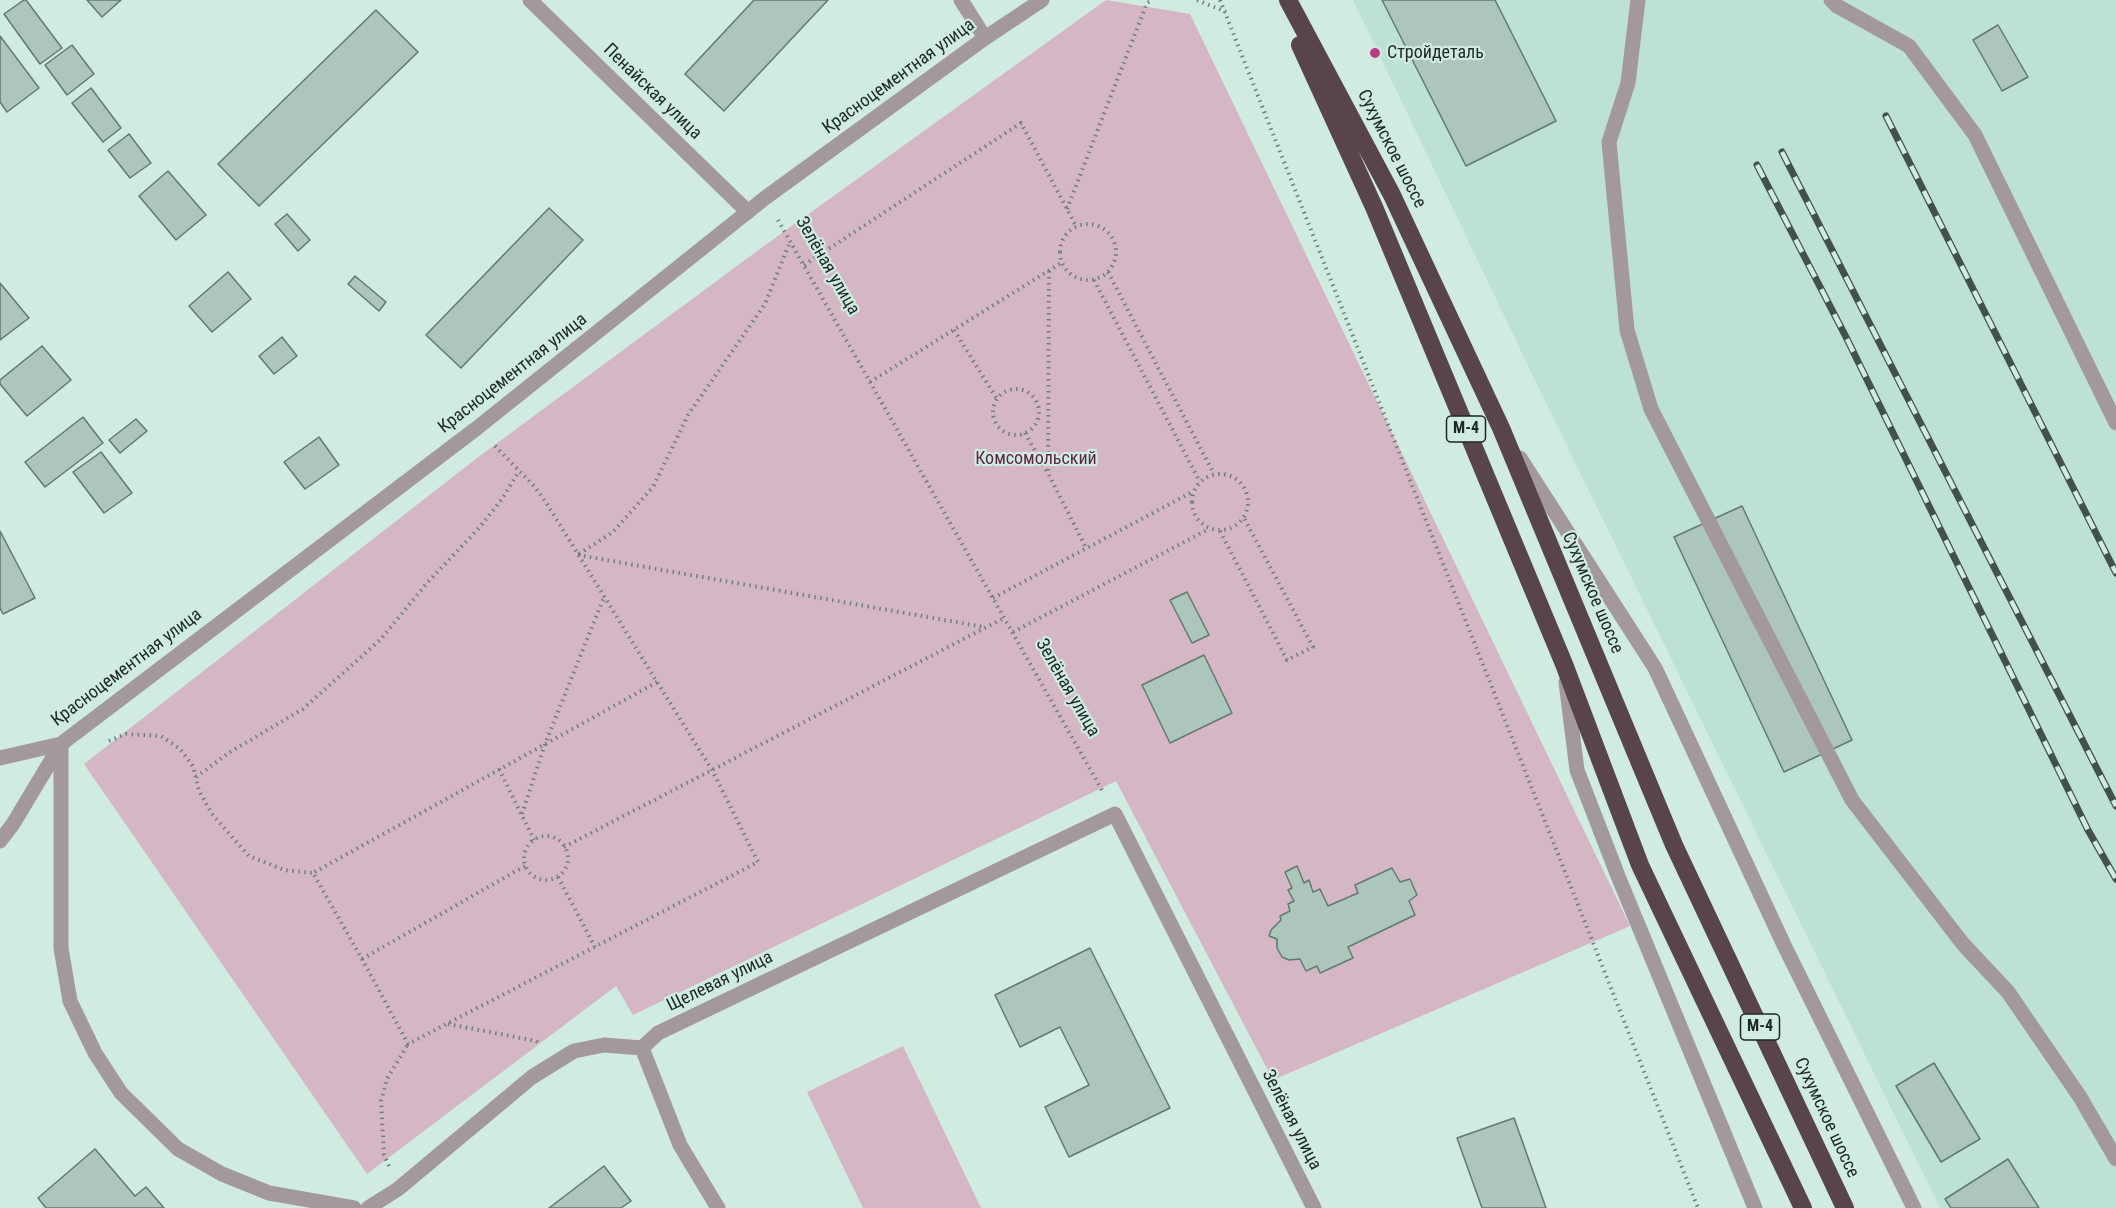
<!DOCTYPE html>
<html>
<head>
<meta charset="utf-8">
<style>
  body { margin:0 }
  canvas { display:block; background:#d0ebe0 }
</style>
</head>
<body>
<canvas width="2116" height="1208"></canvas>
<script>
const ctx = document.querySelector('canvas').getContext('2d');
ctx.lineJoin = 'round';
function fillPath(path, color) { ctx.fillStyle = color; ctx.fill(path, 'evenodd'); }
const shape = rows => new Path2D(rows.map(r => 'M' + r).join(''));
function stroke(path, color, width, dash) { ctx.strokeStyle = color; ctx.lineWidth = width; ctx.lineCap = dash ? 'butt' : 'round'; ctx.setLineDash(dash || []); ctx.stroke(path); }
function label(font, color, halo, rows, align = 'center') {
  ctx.font = font + ' "Roboto Condensed",sans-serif'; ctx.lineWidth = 4.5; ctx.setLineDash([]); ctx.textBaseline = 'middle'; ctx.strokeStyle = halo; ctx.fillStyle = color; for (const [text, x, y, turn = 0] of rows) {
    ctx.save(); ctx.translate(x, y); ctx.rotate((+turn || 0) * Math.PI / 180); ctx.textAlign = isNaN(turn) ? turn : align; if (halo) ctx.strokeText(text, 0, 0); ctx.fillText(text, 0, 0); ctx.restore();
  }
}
fillPath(shape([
  [1353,0,2116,0,2116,1208,1940,1208,1545,401]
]), '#bde1d2');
fillPath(shape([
  [1106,0,1190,14,1630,926,1273,1080,1116,781,633,1015,616,986,367,1174,84,764,477,458,764,246],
  [903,1046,981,1208,863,1208,807,1092]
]), '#d4b6c5');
const building = shape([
  [24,0,26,0,62,48,40,64,4,14,24,0],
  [87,0,121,0,102,17,87,0],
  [754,0,828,0,724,111,685,74,754,0],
  [1382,0,1495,0,1556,121,1466,166,1382,0],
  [376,10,418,52,259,206,218,164,376,10],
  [1998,25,2028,77,2002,91,1973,40,1998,25],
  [0,36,39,88,7,112,0,102,0,36],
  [72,45,94,74,67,95,45,65,72,45],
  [91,88,121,128,103,142,72,103,91,88],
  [129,134,151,163,130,178,108,150,129,134],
  [168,171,206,215,176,240,139,196,168,171],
  [549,208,583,240,461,368,426,335,549,208],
  [287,214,310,240,298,251,275,224,287,214],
  [228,272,251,299,212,332,189,306,228,272],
  [355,276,386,302,379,311,348,284,355,276],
  [0,283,29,318,0,340,0,283],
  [282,337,297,356,274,374,259,356,282,337],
  [42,346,71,380,27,416,0,384,0,380,42,346],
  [83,417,103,443,45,487,25,462,83,417],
  [136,419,147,431,120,453,109,440,136,419],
  [319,437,339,465,305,489,284,462,319,437],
  [101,452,132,493,104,513,73,472,101,452],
  [1742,506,1852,740,1784,772,1674,537,1742,506],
  [0,531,35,598,3,614,0,608,0,531],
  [1187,592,1209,635,1192,643,1170,600,1187,592],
  [1204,655,1232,713,1170,743,1142,685,1204,655],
  [1297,866,1304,883,1309,880,1313,892,1320,889,1328,906,1358,893,1355,885,1392,868,1400,882,1410,879,1417,895,1409,901,1415,915,1348,947,1353,958,1320,973,1317,966,1306,971,1300,959,1289,960,1282,957,1277,948,1277,939,1269,936,1271,930,1281,920,1280,916,1290,911,1288,904,1294,901,1288,890,1292,888,1285,872,1297,866],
  [1090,948,1170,1108,1069,1157,1045,1107,1089,1085,1060,1027,1020,1047,995,995,1090,948],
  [1934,1063,1980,1139,1941,1162,1896,1086,1934,1063],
  [1514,1118,1546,1208,1482,1208,1457,1138,1514,1118],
  [95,1149,135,1196,146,1187,164,1208,46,1208,38,1198,95,1149],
  [2008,1159,2039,1208,1951,1208,1945,1199,2008,1159],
  [604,1166,631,1201,621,1208,549,1208,604,1166]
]);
fillPath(building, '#acc6bb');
stroke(building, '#627a70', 1.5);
stroke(shape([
  [1197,0,1226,12],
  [1220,0,1698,1208],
  [1067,209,1147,3,1153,0],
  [778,220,1103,792],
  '1060 252a28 28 0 1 1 56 0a28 28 0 1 1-56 0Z',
  [804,265,1021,123,1076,226],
  [1049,271,1048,473,1086,548],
  [1108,272,1214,474],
  [1094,280,1200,482],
  [954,330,997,399],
  [870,382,1061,263],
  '993 412a23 23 0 1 1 46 0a23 23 0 1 1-46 0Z',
  [1025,433,1047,472],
  [495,446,534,486,547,504,657,682,712,770,758,862,408,1044,362,959,313,873,657,682],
  '1192 502a28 28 0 1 1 56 0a28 28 0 1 1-56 0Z',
  [1220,531,1287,660,1313,647,1244,518],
  [579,554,613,532,653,487,688,415,765,304,790,242],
  [578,555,984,627],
  [993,598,1194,491],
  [1013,632,1209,529],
  [109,741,126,734,161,736,180,749,193,766,199,791,212,814,249,856,284,870,313,873],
  [499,769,534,840],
  [196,777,230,752,303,709,381,639,427,583,479,528,502,499,519,471],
  [522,814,545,744,604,597],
  '524 858a22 22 0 1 1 44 0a22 22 0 1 1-44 0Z',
  [564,847,1004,618],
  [558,877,595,947],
  [362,959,525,866],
  [448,1024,536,1041,540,1044],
  [389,1166,384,1155,381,1101,387,1079,408,1044]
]), '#6e8079', 4, [1.5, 4.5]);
stroke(shape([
  [530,0,748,212],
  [961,0,985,38],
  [1638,0,1628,83,1609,142,1627,330,1651,409,1852,800,1963,944,2008,992,2080,1097,2116,1159],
  [1831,0,1837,6,1909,46,1975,135,2116,423],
  [1520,458,1655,668,1784,945,1914,1208],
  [1566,682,1577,770,1618,876,1755,1208],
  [61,744,61,948,70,1001,95,1053,121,1093,178,1149,222,1174,269,1193,354,1208],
  [0,758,61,744,477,428,765,198,985,38,1042,0],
  [0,841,13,824,61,744],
  [642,1048,680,1145,718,1208],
  [368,1208,398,1189,532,1077,574,1051,604,1045,642,1048,658,1033,1115,814,1314,1208]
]), '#a3989d', 15);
stroke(shape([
  [1288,0,1392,195,1501,428,1674,845,1845,1208],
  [1300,45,1374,207,1564,664,1640,865,1803,1208]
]), '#59444e', 18);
const rail = shape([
  [1886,116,2116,573],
  [1782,152,2116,806],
  [1757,165,1846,337,2088,830,2116,879]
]);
stroke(rail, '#43514c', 7);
stroke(rail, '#d0ebe0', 4.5, [14]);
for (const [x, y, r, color] of [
  [1375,53,6,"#ba3c89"]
]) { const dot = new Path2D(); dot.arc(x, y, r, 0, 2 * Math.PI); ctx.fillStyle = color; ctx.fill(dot); stroke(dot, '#d0ebe0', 2); }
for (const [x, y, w] of [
  [1466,429,39],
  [1760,1027,39]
]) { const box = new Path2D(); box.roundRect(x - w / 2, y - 13, w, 26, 4.5); ctx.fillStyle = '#d0ebe0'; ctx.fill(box); stroke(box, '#1d2723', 1.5); }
label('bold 16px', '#1d2723', null, [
  ["М-4",1466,429],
  ["М-4",1760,1027]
]);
label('18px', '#1d2723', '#d0ebe0', [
  ["Стройдеталь",1387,53]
], 'left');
label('18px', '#1d2723', '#d0ebe0', [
  ["Красноцементная улица",899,77,-36],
  ["Пенайская улица",652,92,44],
  ["Сухумское шоссе",1391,149,63],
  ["Зелёная улица",827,266,60],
  ["Красноцементная улица",513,374,-38],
  ["Сухумское шоссе",1592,593,67],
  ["Красноцементная улица",127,668,-37],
  ["Зелёная улица",1067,688,60],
  ["Щелевая улица",720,982,-26],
  ["Сухумское шоссе",1826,1118,65],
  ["Зелёная улица",1291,1120,63]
]);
label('18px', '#5d2545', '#d0ebe0', [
  ["Комсомольский",1036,459]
]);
</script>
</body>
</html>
